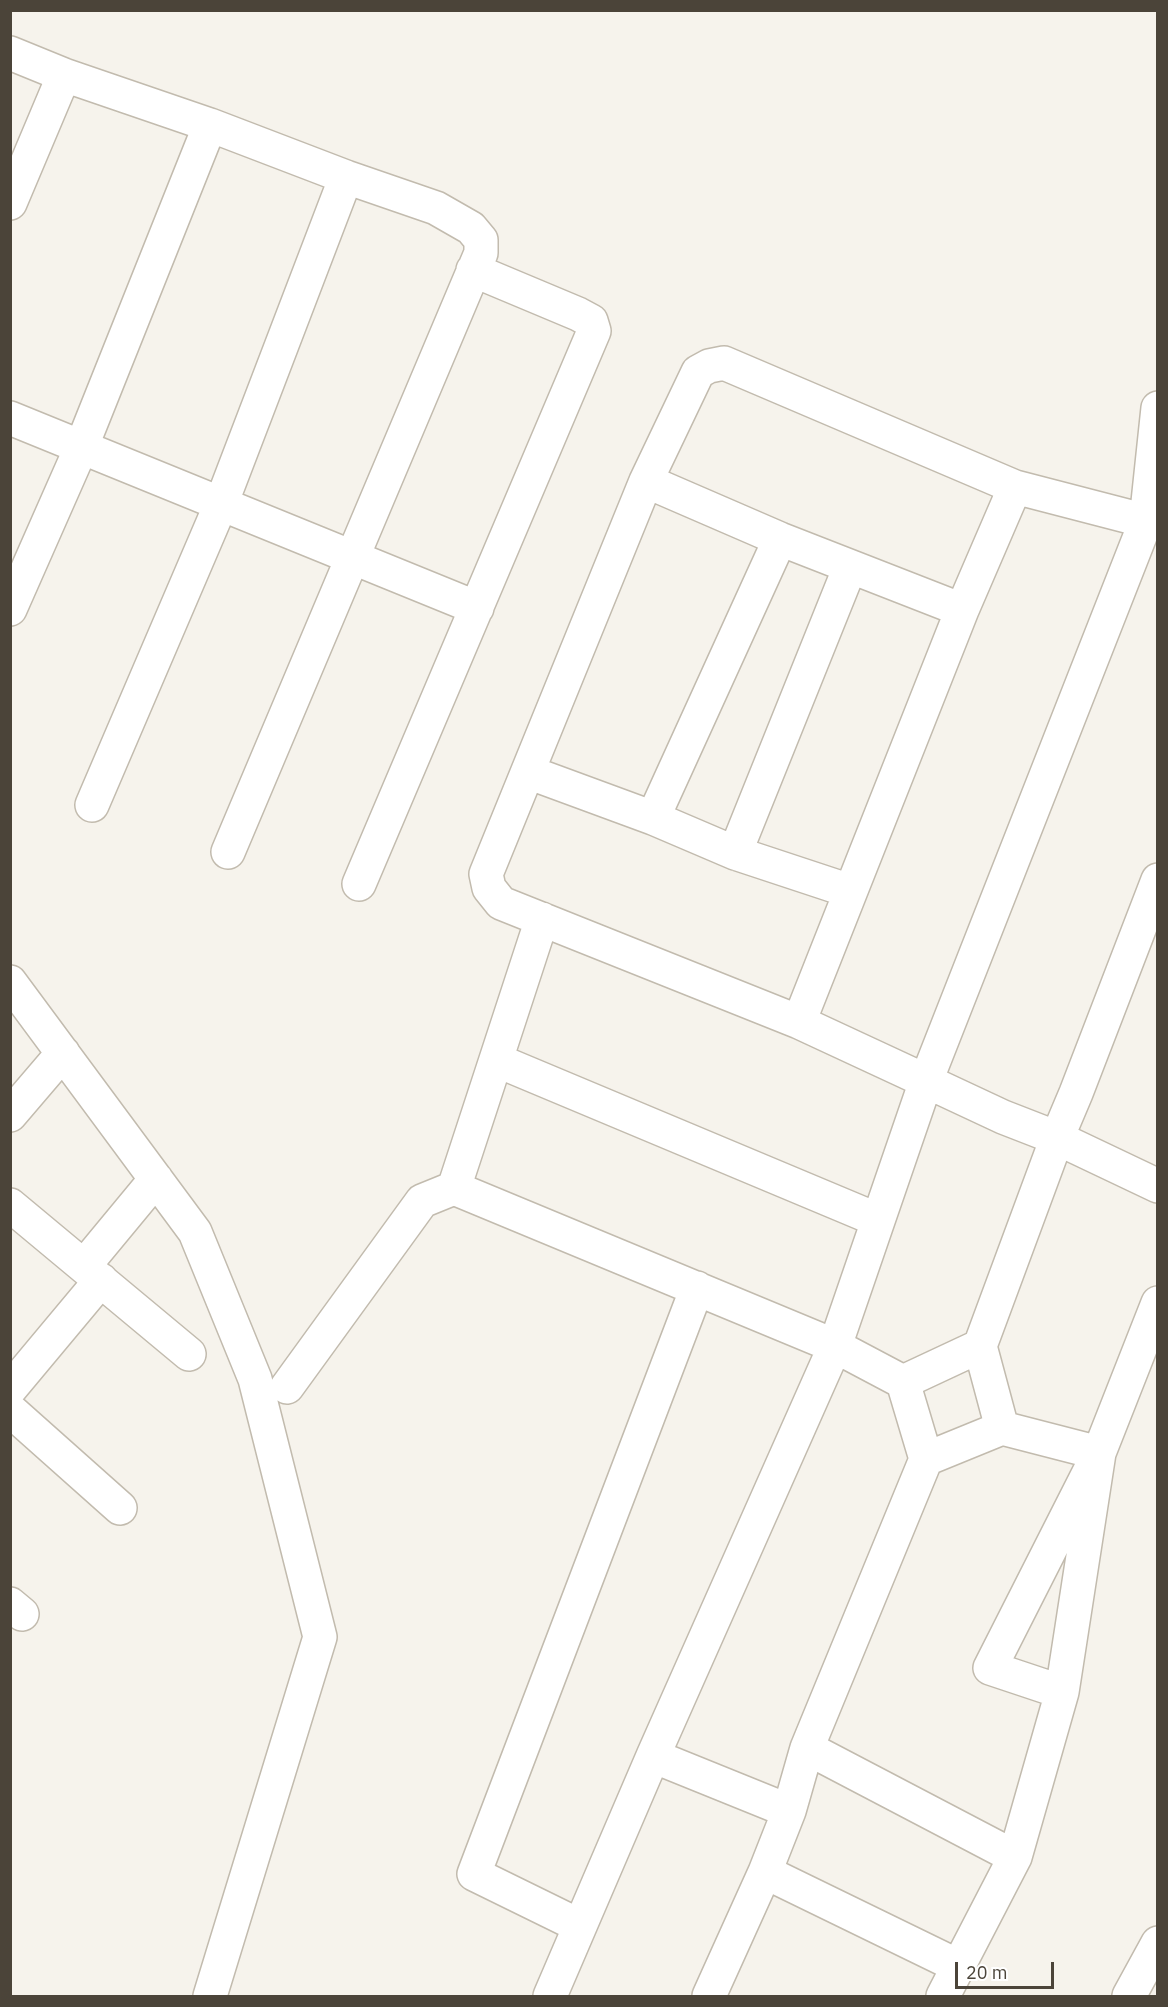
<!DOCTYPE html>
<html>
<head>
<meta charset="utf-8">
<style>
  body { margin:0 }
  #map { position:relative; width:1168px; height:2007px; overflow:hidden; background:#f6f3ec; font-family:"IBM Plex Sans",sans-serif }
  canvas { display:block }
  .frame { position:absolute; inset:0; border:12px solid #4b4439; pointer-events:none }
  .scale { position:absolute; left:955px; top:1962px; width:99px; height:27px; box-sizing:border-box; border:3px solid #4b4439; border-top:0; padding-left:8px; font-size:18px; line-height:21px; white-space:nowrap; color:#4b4439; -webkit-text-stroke:4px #fff; paint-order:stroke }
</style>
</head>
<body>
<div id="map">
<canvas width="1168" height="2007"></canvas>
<div class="frame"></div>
<div class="scale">20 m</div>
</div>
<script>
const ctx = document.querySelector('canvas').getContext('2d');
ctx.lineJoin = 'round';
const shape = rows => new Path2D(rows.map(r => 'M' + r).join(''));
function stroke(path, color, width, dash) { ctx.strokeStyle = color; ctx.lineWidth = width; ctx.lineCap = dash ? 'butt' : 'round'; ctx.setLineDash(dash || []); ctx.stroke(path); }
const minor = shape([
  [10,53,64,75,210,125,81,448,10,609],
  [210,125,346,177,436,208,471,228,481,240,481,253,228,852],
  [10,203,64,75],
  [10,418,477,608],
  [646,481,780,539,962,610],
  [1015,487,1146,521,1158,516],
  [528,772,653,818,735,853,850,891],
  [92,805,221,504,346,177],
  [653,818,780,539],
  [735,853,850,567],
  [359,884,594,331,591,321,578,314,473,270],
  [10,982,195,1232,255,1379,320,1637,210,1996],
  [799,1022,962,610,1015,487,724,363,709,366,698,372,646,481,486,874,489,888,501,903,799,1022,926,1081,1146,521,1158,408],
  [496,1060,878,1220],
  [10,1115,63,1053],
  [454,1188,542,919],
  [10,1205,189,1354],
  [84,1266,156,1179],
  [980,1346,1057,1138,1158,1186],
  [287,1387,422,1201,454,1188,835,1346,903,1382],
  [10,1389,101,1280],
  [10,1410,120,1508],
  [1099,1453,1062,1692,990,1668,1099,1453,1158,1303],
  [926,1459,903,1382,980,1346,1002,1428],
  [10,1604,22,1614],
  [807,1748,926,1459,1002,1428,1099,1453],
  [653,1756,835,1346,926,1081,1003,1117,1057,1138,1076,1093,1158,880],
  [789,1811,807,1748,1015,1857],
  [580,1926,474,1874,697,1288],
  [550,1996,653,1756,789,1811,765,1872],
  [709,1996,765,1872,958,1966],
  [943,1996,1015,1857,1062,1692],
  [1129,1996,1158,1943]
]);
stroke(minor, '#c2bbae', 36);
stroke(minor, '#fff', 33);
</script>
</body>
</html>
